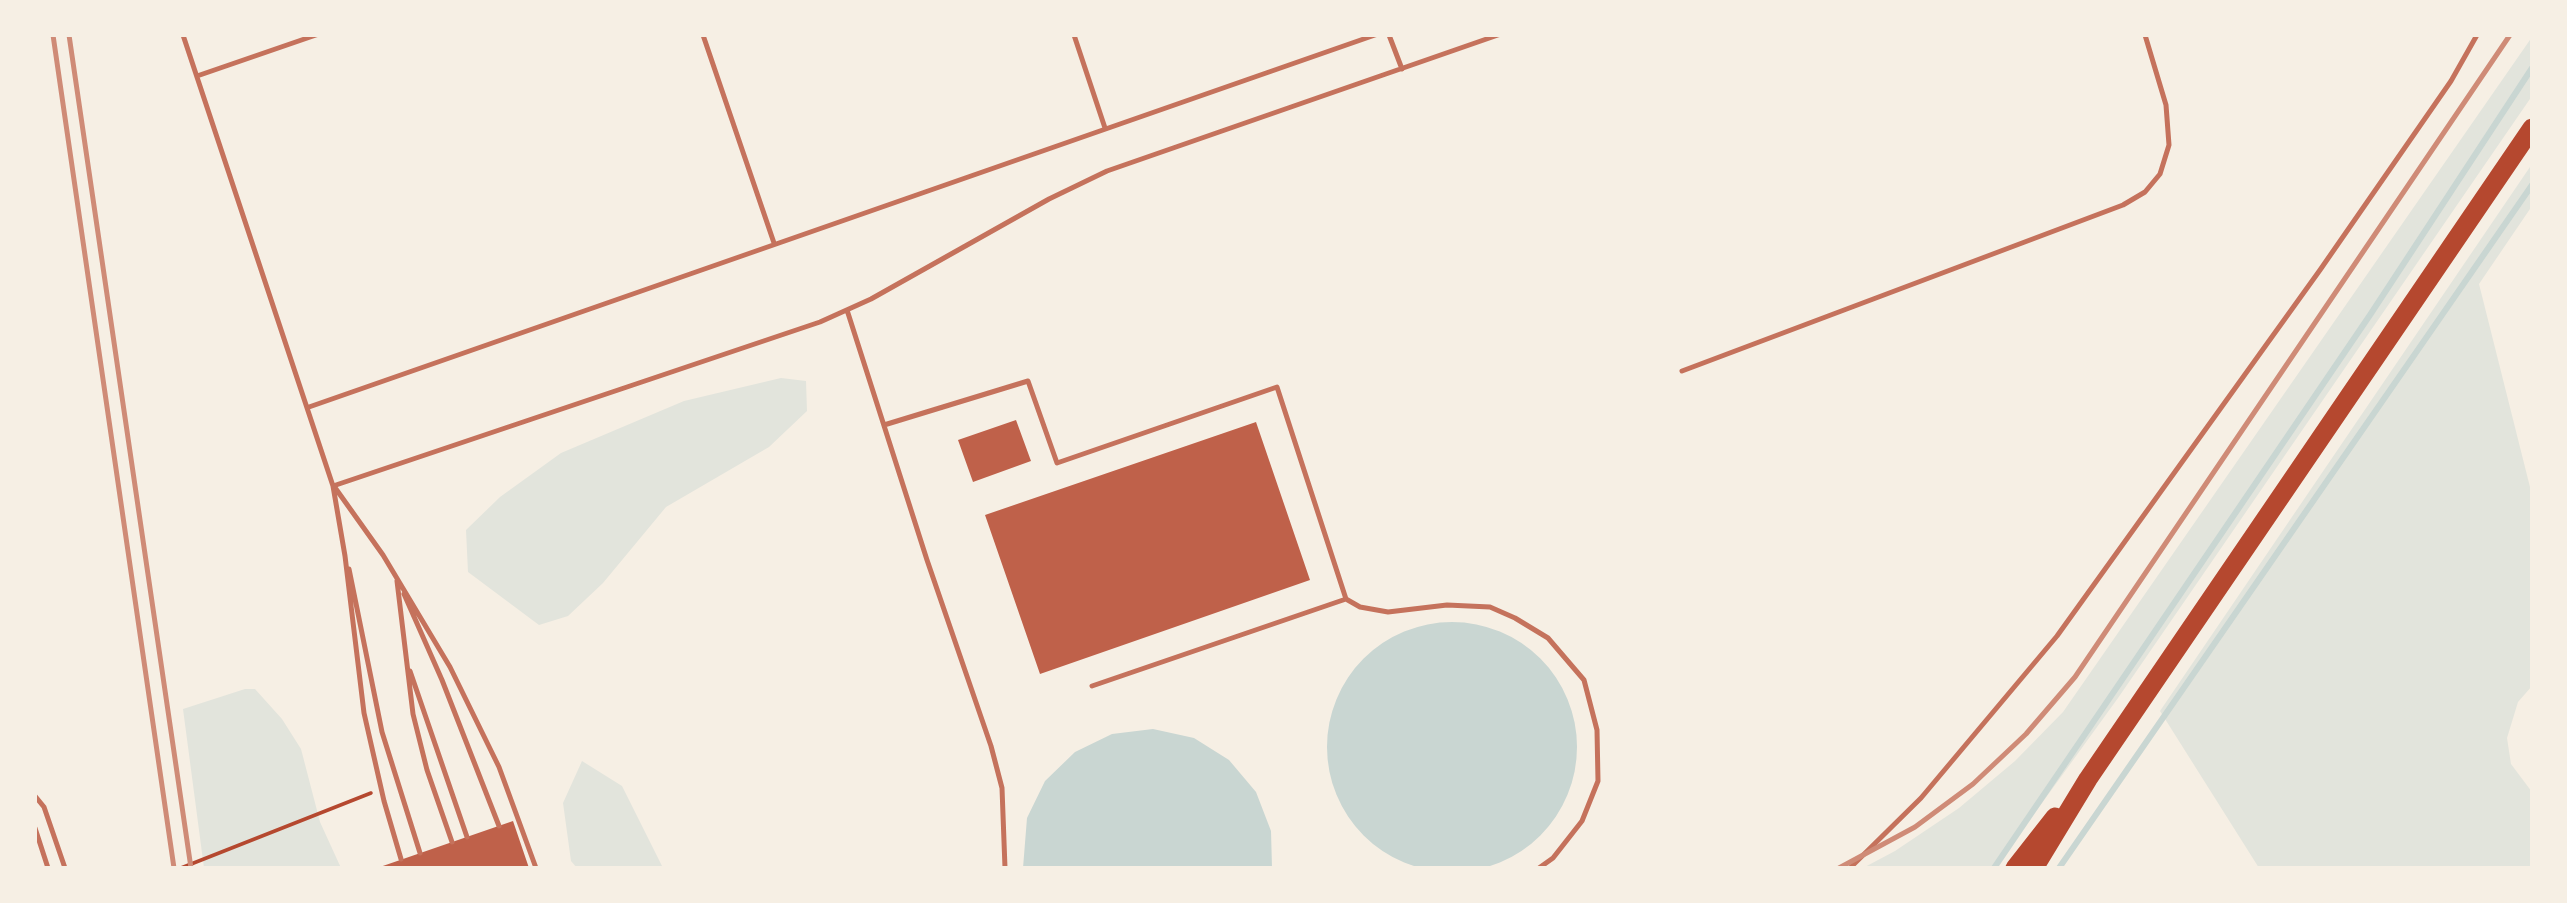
<!DOCTYPE html>
<html>
<head>
<meta charset="utf-8">
<style>
  body { margin:0 }
  #map { position:relative; width:2567px; height:903px; overflow:hidden; background:#f6efe4; font-family:"Fira Sans Condensed",sans-serif }
  canvas { display:block }
  .frame { position:absolute; inset:0; border:37px solid #f6efe4; pointer-events:none }
</style>
</head>
<body>
<div id="map">
<canvas width="2567" height="903"></canvas>
<div class="frame"></div>
</div>
<script>
const ctx = document.querySelector('canvas').getContext('2d');
ctx.lineJoin = 'round';
function fillPath(path, color) { ctx.fillStyle = color; ctx.fill(path, 'evenodd'); }
const shape = rows => new Path2D(rows.map(r => 'M' + r).join(''));
function stroke(path, color, width, dash) { ctx.strokeStyle = color; ctx.lineWidth = width; ctx.lineCap = dash ? 'butt' : 'round'; ctx.setLineDash(dash || []); ctx.stroke(path); }
fillPath(shape([
  [2532,37,2532,96,2118,698,1995,868,1863,868,1895,851,1959,808,2015,761,2063,712],
  [2532,164,2532,206,2479,284,2532,495,2532,686,2518,702,2507,738,2511,764,2532,792,2532,868,2259,868,2160,711],
  [781,378,806,381,807,411,769,447,666,507,603,583,568,616,539,625,468,572,466,530,500,497,561,453,684,401],
  [245,689,255,689,282,719,301,749,320,822,341,868,204,868,183,709],
  [582,761,622,786,663,868,577,868,571,861,563,803]
]), '#e2e4dc');
fillPath(shape([
  '1327 747a125 125 0 1 1 250 0a125 125 0 1 1-250 0Z',
  [1153,729,1194,738,1229,760,1256,792,1271,831,1272,868,1023,868,1027,818,1045,781,1075,752,1112,734]
]), '#c9d6d2');
stroke(shape([
  [1994,868,2370,315,2532,68],
  [2059,868,2532,185]
]), '#c9d6d2', 6);
fillPath(shape([
  [1016,420,1031,461,973,482,958,440],
  [1256,422,1310,580,1040,674,985,515],
  [513,821,529,868,377,868]
]), '#bf614a');
stroke(shape([
  [181,868,371,793]
]), '#b5482f', 3.5);
stroke(shape([
  [183,35,333,486,345,556,364,713,384,801,401,859],
  [703,35,774,243],
  [1074,35,1105,128],
  [1389,35,1402,69],
  [197,76,316,35],
  [847,310,927,560,991,746,1002,788,1005,868],
  [1682,371,2123,205,2145,192,2160,174,2169,145,2166,105,2145,35],
  [309,407,1375,35],
  [884,425,1028,381,1057,463,1277,387,1346,599,1092,686],
  [333,486,820,322,871,299,1049,199,1107,171,1498,35],
  [336,489,383,555,450,667,499,767,536,868],
  [349,569,382,732,420,853],
  [397,581,413,714,427,770,452,842],
  [404,594,442,680,499,826],
  [1346,599,1360,607,1388,612,1447,605,1490,607,1515,618,1548,638,1584,680,1597,730,1598,781,1582,821,1553,858,1539,868],
  [410,671,467,837],
  [35,796,44,807,65,868],
  [35,828,48,868],
  [1850,868,1921,798,2057,636,2320,270,2451,81,2477,35]
]), '#c5725c', 5);
stroke(shape([
  [2015,868,2055,817],
  [2034,868,2088,779,2532,128]
]), '#b5482f', 19);
stroke(shape([
  [53,35,174,868],
  [69,35,191,868],
  [1839,868,1915,827,1973,784,2026,734,2075,677,2510,35]
]), '#cf8b77', 5);
</script>
</body>
</html>
